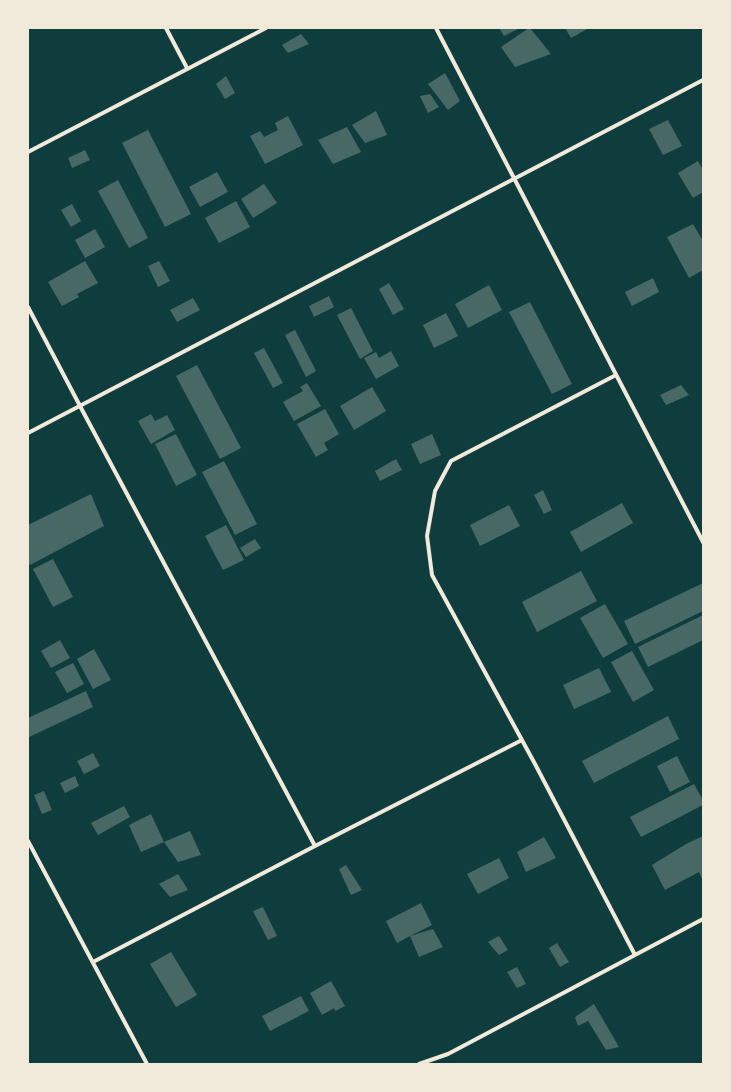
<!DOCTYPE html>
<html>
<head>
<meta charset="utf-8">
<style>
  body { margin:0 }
  #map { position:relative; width:731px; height:1092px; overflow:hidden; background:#0f3d3e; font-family:"Nunito Sans",sans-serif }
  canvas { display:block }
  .frame { position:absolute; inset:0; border:29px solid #f1e9da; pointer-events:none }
</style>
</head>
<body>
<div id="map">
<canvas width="731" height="1092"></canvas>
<div class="frame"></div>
</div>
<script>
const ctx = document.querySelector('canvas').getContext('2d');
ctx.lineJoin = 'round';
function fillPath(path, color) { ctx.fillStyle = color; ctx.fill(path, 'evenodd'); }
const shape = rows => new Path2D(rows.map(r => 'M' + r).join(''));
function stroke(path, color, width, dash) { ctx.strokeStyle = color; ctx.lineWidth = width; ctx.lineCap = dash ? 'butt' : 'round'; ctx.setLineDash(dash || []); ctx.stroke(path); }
fillPath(shape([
  [499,28,520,28,504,36],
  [529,28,530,28,551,54,515,67,501,47],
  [565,28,589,28,571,38],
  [301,34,309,44,288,53,282,45],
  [445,73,460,101,448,110,428,84],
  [226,76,235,93,225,99,216,84],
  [430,94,439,107,428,113,420,96],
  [376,111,387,135,365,143,352,125],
  [288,116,303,145,265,164,250,136,260,131,264,137,278,130,275,123],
  [668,120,682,146,663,155,649,129],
  [347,127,361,152,333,164,318,140],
  [148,130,191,214,165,227,122,143],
  [85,150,90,160,72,168,68,158],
  [698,161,703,170,703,192,693,198,678,173],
  [217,172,228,192,200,207,189,187],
  [118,180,148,238,129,248,98,191],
  [264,184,277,203,253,218,241,199],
  [236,201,250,227,219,243,205,218],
  [72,204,81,221,71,227,61,210],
  [693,224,703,241,703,270,689,278,667,237],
  [95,229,105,247,85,258,75,240],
  [85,261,98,283,77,294,79,297,62,306,48,282],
  [159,261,170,281,158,287,148,266],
  [653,278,659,292,632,306,625,292],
  [389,283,404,309,393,315,379,289],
  [489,285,502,310,468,328,455,304],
  [329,296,334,307,314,317,309,306],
  [193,298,200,310,177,322,170,310],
  [530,302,572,384,552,394,509,312],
  [351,308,373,351,360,359,337,315],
  [446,313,458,336,434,348,423,325],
  [295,330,316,371,306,377,285,335],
  [264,348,283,383,273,388,254,353],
  [391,351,399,366,376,379,364,358,376,352,379,358],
  [197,365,241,448,220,459,176,376],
  [307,383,321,406,294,421,283,402,303,391,300,387],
  [681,385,689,395,666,405,660,395],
  [372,387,386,411,354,430,340,406],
  [325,409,339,434,324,443,328,450,316,457,297,424],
  [151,414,155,421,167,415,175,430,151,444,138,421],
  [176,434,197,475,176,486,155,444],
  [432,434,441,455,420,464,411,444],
  [396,459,402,470,380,481,375,471],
  [224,461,257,524,235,535,202,472],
  [543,490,552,510,544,514,534,495],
  [91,494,104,526,30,565,28,561,28,525],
  [622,503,633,523,581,552,570,532],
  [509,505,520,526,480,546,470,525],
  [226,525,244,560,223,570,205,536],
  [255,539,261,548,246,557,240,548],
  [53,559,73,597,53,607,33,569],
  [581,571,597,601,537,632,522,602],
  [703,583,703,611,635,644,624,621],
  [605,604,628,644,603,658,580,618],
  [703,615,703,640,648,667,638,647],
  [60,640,70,658,51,668,41,651],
  [94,649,111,680,93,689,77,659],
  [632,651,654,690,633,702,611,662],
  [73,663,84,684,67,693,55,672],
  [599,668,611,692,574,709,563,685],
  [86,691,93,707,29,737,28,735,28,718],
  [668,716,679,739,594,783,582,761],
  [93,753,100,766,84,774,77,761],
  [677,756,690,782,670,792,657,766],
  [75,776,79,786,65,793,60,783],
  [694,784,703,800,703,805,641,837,630,817],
  [44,791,52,810,42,814,34,795],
  [124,806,130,817,98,835,91,823],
  [151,814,164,842,141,852,129,825],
  [190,831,201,855,178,862,164,842],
  [703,836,703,881,699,872,665,890,652,865,686,844],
  [544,837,556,858,526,872,517,852],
  [499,858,509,878,478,894,467,874],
  [346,865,362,890,351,895,339,869],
  [178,874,188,890,170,897,159,884],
  [421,903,432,925,410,936,433,929,443,947,419,957,410,936,397,943,386,921],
  [263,907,277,936,268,940,253,911],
  [499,936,508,950,499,955,488,942],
  [557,943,569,962,560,967,549,948],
  [171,952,197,995,176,1007,150,964],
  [517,967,526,984,517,988,507,972],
  [331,981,345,1006,335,1011,334,1008,322,1015,310,993],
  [301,996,309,1011,270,1031,262,1016],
  [594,1004,619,1047,606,1050,588,1021,578,1026,575,1017]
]), '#486865');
stroke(shape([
  [166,28,187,68],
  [436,28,703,542],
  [28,152,266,28],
  [28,307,80,406,315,846],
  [616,375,451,461,435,491,427,536,432,575,535,764,635,955],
  [28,433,703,80],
  [28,841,147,1064],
  [93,962,315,846,522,740],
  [419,1064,448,1054,703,919]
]), '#f1e9da', 4);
</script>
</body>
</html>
